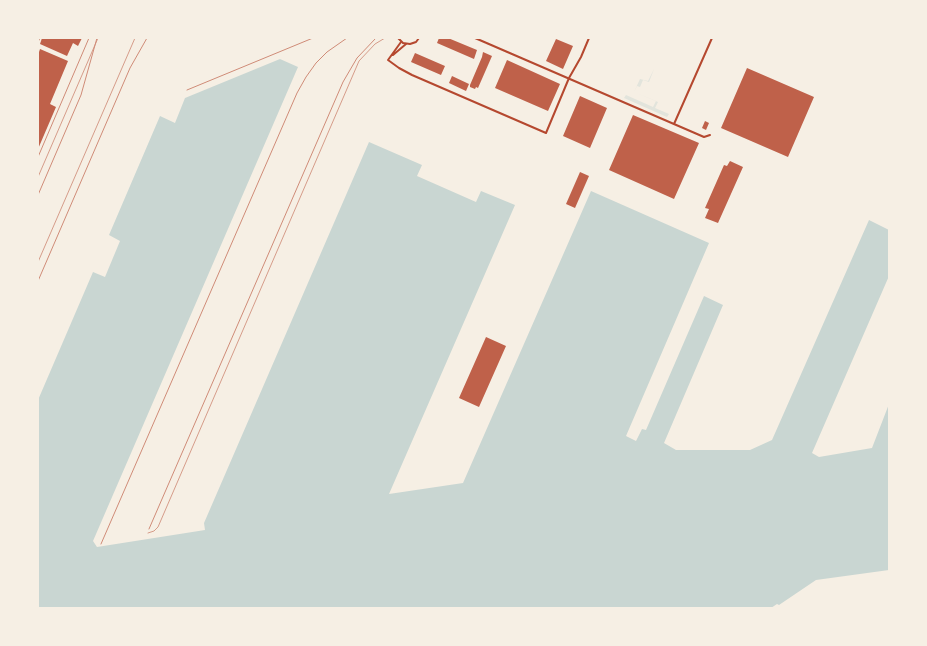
<!DOCTYPE html>
<html>
<head>
<meta charset="utf-8">
<style>
  body { margin:0 }
  #map { position:relative; width:927px; height:646px; overflow:hidden; background:#f6efe4; font-family:Montserrat,sans-serif }
  canvas { display:block }
  .frame { position:absolute; inset:0; border:39px solid #f6efe4; pointer-events:none }
</style>
</head>
<body>
<div id="map">
<canvas width="927" height="646"></canvas>
<div class="frame"></div>
</div>
<script>
const ctx = document.querySelector('canvas').getContext('2d');
ctx.lineJoin = 'round';
function fillPath(path, color) { ctx.fillStyle = color; ctx.fill(path, 'evenodd'); }
const shape = rows => new Path2D(rows.map(r => 'M' + r).join(''));
function stroke(path, color, width, dash) { ctx.strokeStyle = color; ctx.lineWidth = width; ctx.lineCap = dash ? 'butt' : 'round'; ctx.setLineDash(dash || []); ctx.stroke(path); }
fillPath(shape([
  [654,69,649,82,643,80,640,87,637,86,634,92,658,102,655,108,669,114,667,117,624,98,626,95,653,107,656,101,634,92,640,79,648,81]
]), '#e2e4dc');
fillPath(shape([
  [280,59,298,67,93,541,97,547,205,530,204,523,369,142,422,165,417,176,476,202,481,191,515,205,389,494,463,483,591,191,709,243,626,436,636,441,642,429,646,430,704,296,723,305,664,443,676,450,750,450,772,440,869,220,889,230,889,276,812,453,819,457,872,448,889,404,889,570,816,580,779,605,777,604,771,608,38,608,38,400,93,272,105,277,120,241,109,235,160,116,175,123,185,98]
]), '#c9d6d2');
fillPath(shape([
  [42,38,82,38,78,46,73,43,67,56,40,44],
  [439,38,448,38,477,50,474,59,437,43],
  [556,39,573,46,563,69,546,61],
  [40,49,68,61,50,104,56,107,38,149,38,55],
  [483,52,492,56,478,88,476,87,475,89,470,87,470,85,482,57],
  [415,53,445,66,441,75,411,62],
  [507,60,560,84,548,111,495,88],
  [747,68,814,97,788,157,721,128],
  [452,76,469,84,466,91,449,83],
  [580,96,607,108,590,148,563,136],
  [633,115,699,143,674,199,609,170],
  [705,121,709,123,706,130,702,128],
  [730,161,743,167,718,223,705,218,709,209,705,208,724,165,727,166],
  [580,172,589,176,575,208,566,204],
  [486,337,506,346,479,407,459,398]
]), '#bf614a');
stroke(shape([
  [38,177,98,38],
  [38,262,135,38],
  [148,533,154,531,158,527,359,61,375,44,385,38]
]), '#b5482f', 0.5);
stroke(shape([
  [475,38,704,137,710,135],
  [401,42,388,60,399,68,412,75,546,133,569,78,581,57,589,38],
  [393,55,406,44],
  [674,124,712,38]
]), '#b5482f', 2);
stroke(shape([
  [398,38,403,43,410,44,416,42,419,38]
]), '#b5482f', 2);
stroke(shape([
  [38,42,40,38],
  [187,90,313,38],
  [38,157,89,38],
  [38,195,81,95,97,38],
  [38,281,130,68,147,38],
  [149,529,343,82,357,58,376,38],
  [101,544,297,93,306,77,316,63,327,52,347,38]
]), '#cf8b77', 1);
</script>
</body>
</html>
